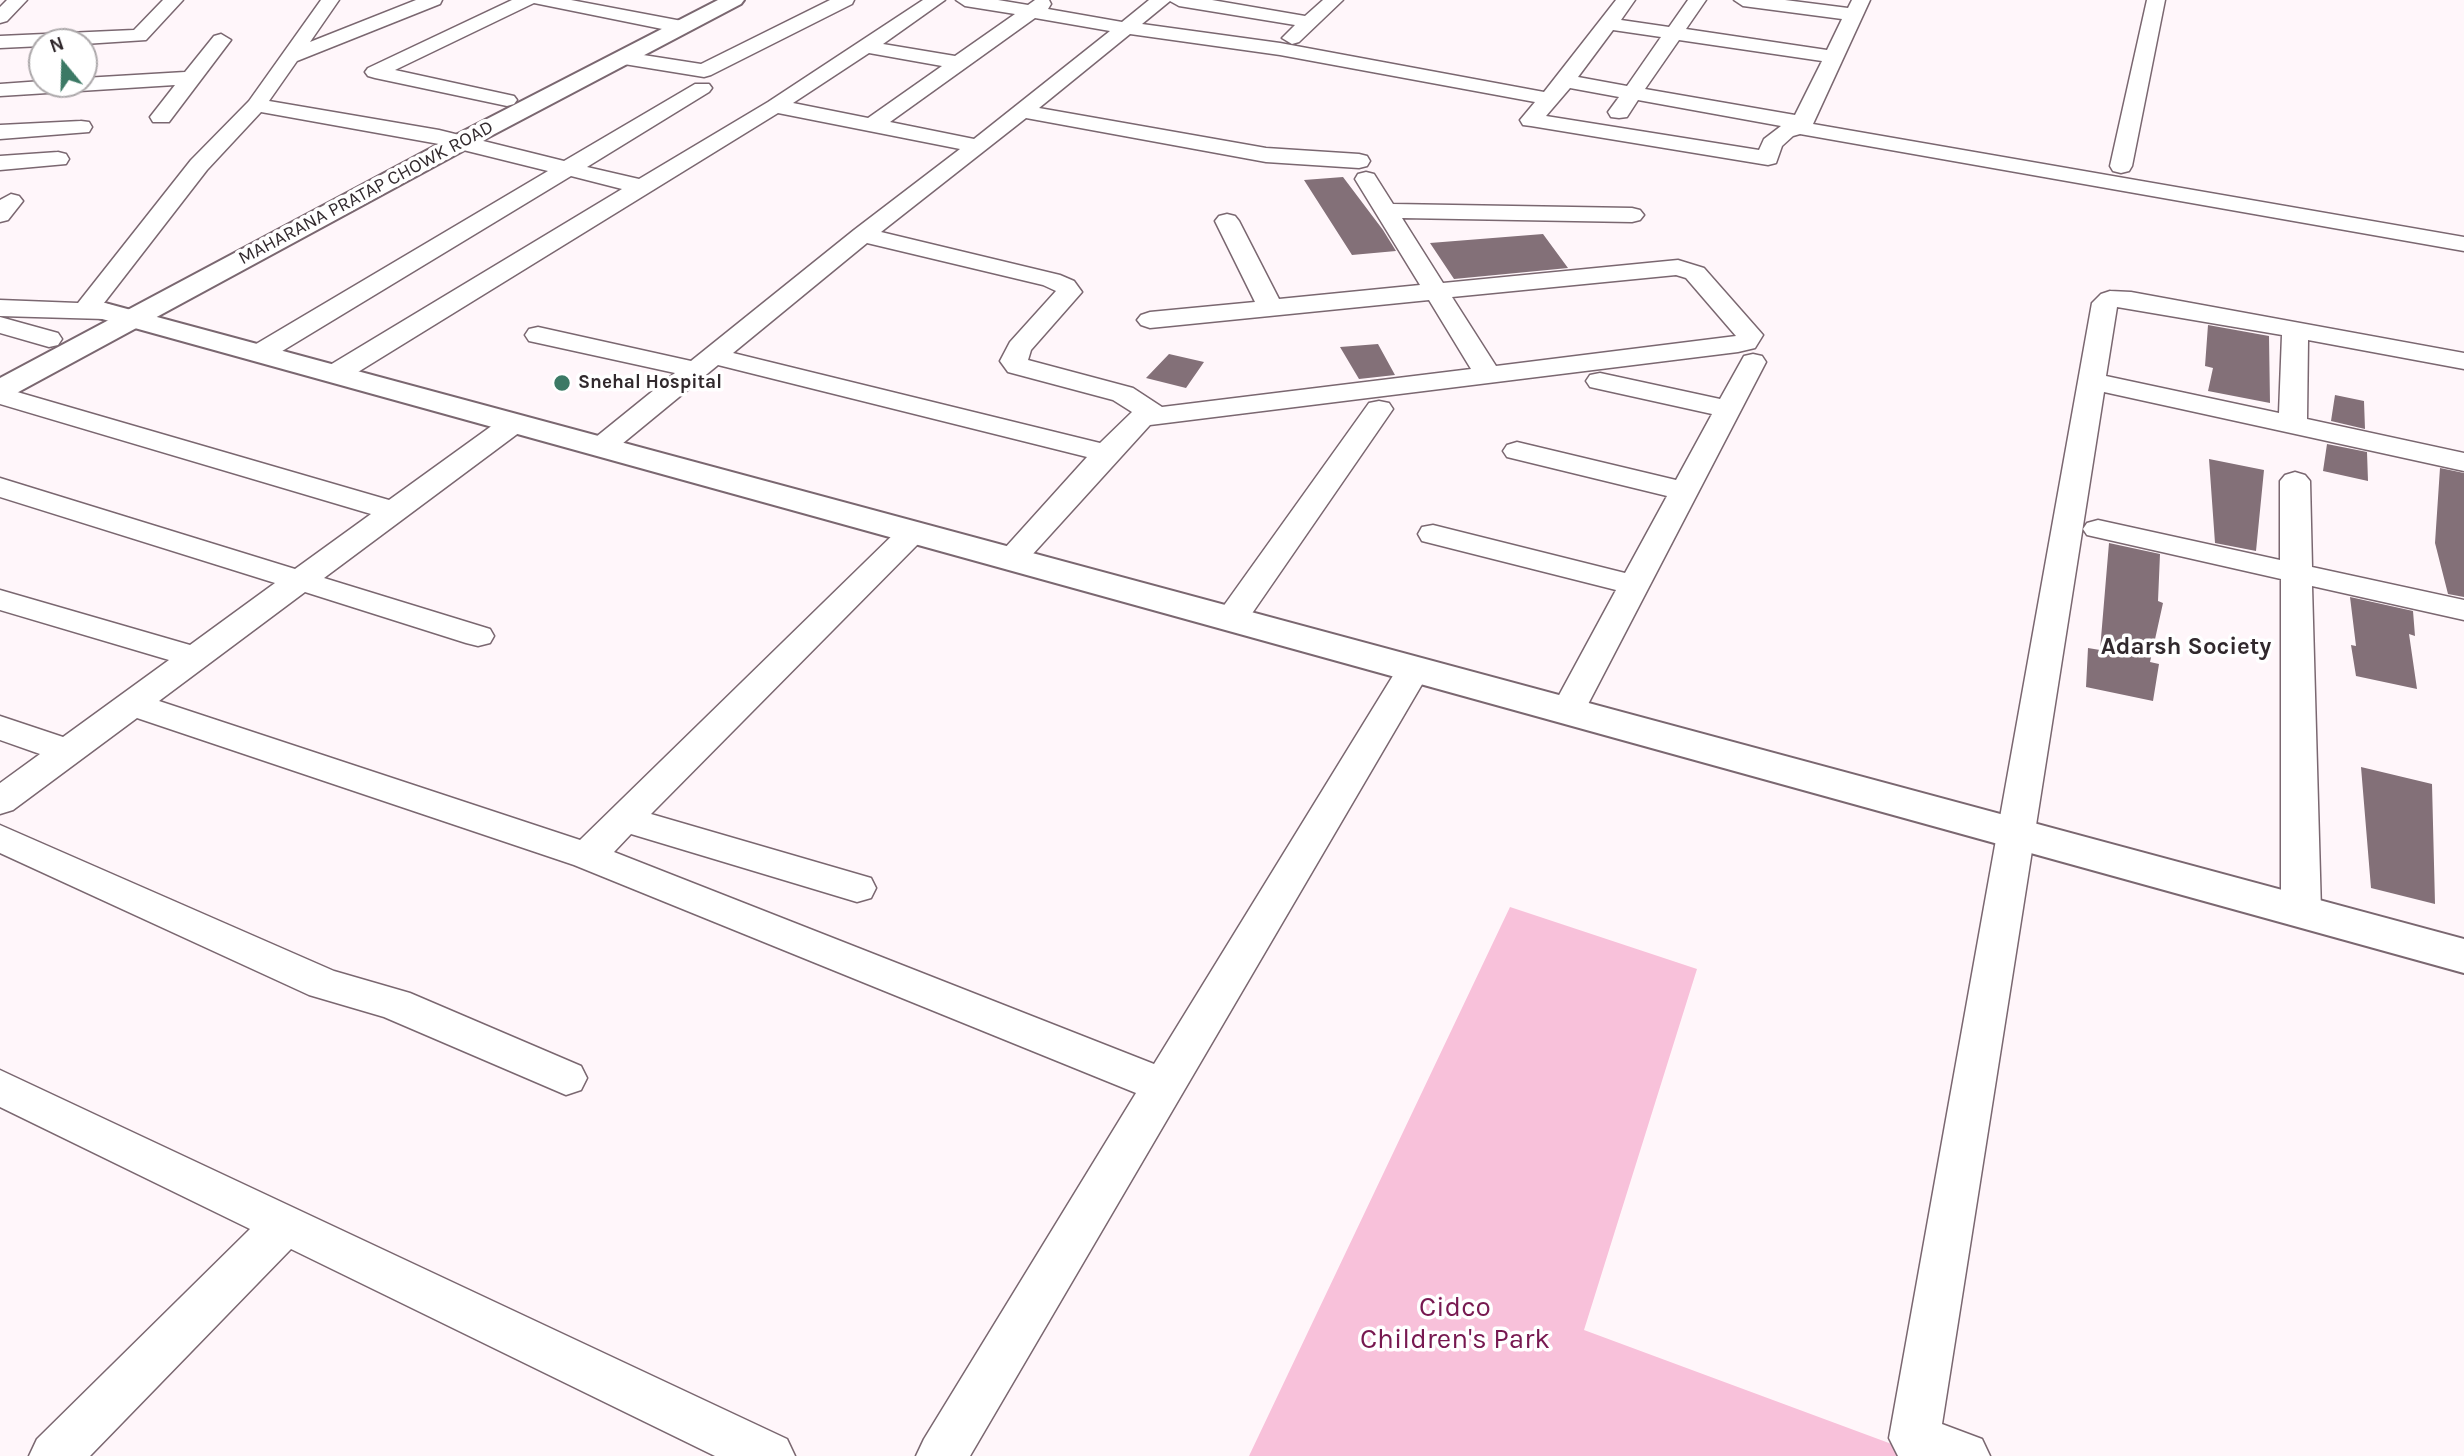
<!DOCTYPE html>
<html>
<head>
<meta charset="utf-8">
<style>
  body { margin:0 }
  #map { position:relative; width:2464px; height:1456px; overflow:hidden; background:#fff6fa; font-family:Karla,sans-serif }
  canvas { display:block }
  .north { position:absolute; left:28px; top:28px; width:70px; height:70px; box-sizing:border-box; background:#fff; border:2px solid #ada9ab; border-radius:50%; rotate:341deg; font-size:19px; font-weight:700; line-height:28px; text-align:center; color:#31292d }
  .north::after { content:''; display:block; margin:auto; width:24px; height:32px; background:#3c7965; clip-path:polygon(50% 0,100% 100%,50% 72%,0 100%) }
</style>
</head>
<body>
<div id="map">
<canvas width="2464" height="1456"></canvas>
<div class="north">N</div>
</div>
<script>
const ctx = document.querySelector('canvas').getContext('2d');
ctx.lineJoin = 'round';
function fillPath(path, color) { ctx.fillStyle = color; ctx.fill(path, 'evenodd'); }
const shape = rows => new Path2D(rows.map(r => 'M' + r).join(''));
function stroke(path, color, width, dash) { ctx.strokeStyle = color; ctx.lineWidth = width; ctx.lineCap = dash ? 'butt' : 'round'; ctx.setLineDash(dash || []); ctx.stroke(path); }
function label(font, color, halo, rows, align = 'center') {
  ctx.font = font + ' Karla,sans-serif'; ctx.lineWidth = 7; ctx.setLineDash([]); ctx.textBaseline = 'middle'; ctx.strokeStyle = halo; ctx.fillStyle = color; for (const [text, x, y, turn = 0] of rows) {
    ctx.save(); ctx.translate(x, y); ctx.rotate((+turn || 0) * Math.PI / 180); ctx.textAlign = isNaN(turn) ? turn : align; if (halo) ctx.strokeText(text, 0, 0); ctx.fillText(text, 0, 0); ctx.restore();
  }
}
fillPath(shape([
  [1510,907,1697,969,1584,1330,1924,1456,1249,1456]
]), '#f8c1da');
fillPath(shape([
  [1343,177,1383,230,1396,251,1352,255,1304,180],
  [1543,234,1568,268,1454,279,1430,243],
  [2208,325,2269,336,2270,403,2208,391,2213,368,2205,366],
  [1378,344,1395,375,1359,379,1340,347],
  [1169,354,1204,362,1186,388,1146,378],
  [2335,395,2364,401,2365,429,2331,421],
  [2327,444,2367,452,2368,481,2323,471],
  [2209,459,2264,470,2256,551,2215,543],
  [2440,468,2464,473,2464,597,2448,594,2435,543],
  [2109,543,2160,554,2158,601,2163,603,2150,662,2159,664,2153,701,2086,687,2088,648,2100,650],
  [2350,597,2413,611,2415,636,2409,634,2417,689,2356,676,2351,645,2356,646],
  [2361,767,2432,784,2435,904,2371,888]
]), '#837078');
const minor = shape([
  [7,0,27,0,7,21,0,23,0,7,7,0],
  [163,0,183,0,146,40,84,44,84,42,42,42,42,46,0,48,0,36,134,30,163,0],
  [321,0,339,0,310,42,416,0,442,0,440,4,297,61,269,101,439,130,564,161,695,84,709,84,712,88,709,92,587,167,639,179,768,102,923,0,945,0,883,44,955,56,1015,14,965,6,956,0,998,0,1028,5,1035,0,1049,0,1051,4,1048,9,1122,22,1149,0,1212,0,1305,16,1323,0,1343,0,1299,42,1292,44,1282,38,1295,25,1179,6,1170,1,1142,24,1280,43,1544,92,1616,0,1635,0,1621,20,1669,27,1688,0,1706,0,1686,29,1827,50,1842,19,1743,6,1734,0,1785,0,1848,8,1852,0,1870,0,1813,124,2464,237,2464,251,1800,134,1793,136,1782,146,1776,163,1768,165,1531,126,1523,125,1520,120,1535,102,1280,55,1130,34,1039,108,1266,148,1359,154,1367,156,1370,161,1367,166,1359,168,1266,162,1026,118,881,232,1060,275,1074,281,1082,292,1031,350,1028,360,1133,388,1162,407,1471,369,1429,300,1150,328,1141,325,1137,320,1141,315,1150,312,1255,302,1215,221,1219,216,1227,214,1235,216,1239,221,1279,299,1420,285,1355,179,1358,174,1366,172,1374,174,1393,204,1632,208,1640,210,1644,215,1640,220,1632,222,1402,218,1443,283,1678,260,1704,268,1763,335,1755,348,1738,352,1150,425,1022,566,1011,568,1000,566,995,559,1087,457,718,365,611,453,601,456,591,453,587,447,591,441,675,373,529,341,525,335,529,329,538,327,691,361,854,230,960,149,778,113,345,380,335,382,325,380,321,374,325,368,622,189,571,176,269,359,260,361,251,359,247,353,251,347,548,171,439,144,261,112,207,170,104,303,114,306,118,311,114,316,105,319,0,316,0,300,78,303,191,160,249,101,321,0],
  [1035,18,1110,31,974,139,890,122,1035,18],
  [1613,30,1661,37,1627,86,1578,77,1613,30],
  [1679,40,1822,61,1795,115,1645,89,1679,40],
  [869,53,942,66,868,118,793,103,869,53],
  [1570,88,1619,97,1608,112,1611,117,1619,118,1627,117,1638,100,1781,126,1764,139,1759,150,1546,116,1570,88],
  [867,243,1043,285,1056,291,1010,342,1000,361,1008,372,1113,400,1132,412,1100,443,733,353,867,243],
  [1676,275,1686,278,1736,336,1496,366,1452,297,1676,275],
  [512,0,571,0,682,21,692,27,682,33,534,3,395,70,514,96,517,100,514,104,507,106,375,78,368,76,365,72,368,68,512,0],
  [830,0,854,0,852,4,711,75,704,77,624,64,617,62,614,58,617,54,624,52,701,64,830,0],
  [2147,0,2165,0,2132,166,2129,171,2121,173,2113,171,2110,166,2147,0],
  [221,34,231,40,169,122,153,122,150,117,175,85,0,96,0,84,42,81,42,84,84,84,84,78,185,72,214,36,221,34],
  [81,121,89,122,92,127,89,132,0,139,0,125,81,121],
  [58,152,66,154,69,159,66,164,0,170,0,156,58,152],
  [11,194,19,196,23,201,8,220,0,222,0,200,11,194],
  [2110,291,2131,292,2464,353,2464,369,2308,340,2307,419,2464,453,2464,471,2104,392,1942,1424,1982,1439,1990,1456,1898,1456,1889,1438,2092,303,2101,294,2110,291],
  [2117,307,2282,335,2279,413,2106,376,2117,307],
  [0,317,58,333,62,339,58,345,49,347,0,333,0,317],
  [1753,354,1762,356,1766,362,1585,710,1580,718,1568,721,1556,718,1551,710,1616,590,1422,541,1418,534,1422,527,1433,525,1625,573,1667,496,1507,457,1503,451,1507,445,1517,442,1676,480,1712,414,1590,387,1586,381,1590,375,1600,373,1720,399,1744,356,1753,354],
  [0,387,389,500,504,417,514,415,524,417,528,423,524,429,324,578,490,629,494,636,490,643,478,646,466,643,305,592,159,701,580,840,902,526,913,523,924,526,928,532,924,538,651,814,871,878,876,888,871,898,857,902,631,834,614,852,1154,1064,1402,661,1414,658,1426,661,1431,669,970,1456,916,1456,924,1439,1136,1093,574,865,137,718,13,810,0,814,0,783,40,754,0,740,0,716,63,737,169,660,0,610,0,590,190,645,275,583,0,497,0,478,295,569,371,514,0,404,0,387],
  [1379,401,1389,403,1393,409,1244,625,1232,628,1220,625,1216,618,1220,611,1369,403,1379,401],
  [2295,472,2305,475,2310,481,2312,567,2464,600,2464,620,2312,586,2321,911,2315,921,2301,925,2287,921,2281,911,2281,579,2087,535,2083,529,2087,523,2098,520,2280,560,2280,481,2285,475,2295,472],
  [0,825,334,971,410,993,581,1066,587,1078,581,1090,566,1095,384,1017,309,995,0,853,0,825],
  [0,1070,787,1439,795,1456,715,1456,291,1249,90,1456,29,1456,37,1439,250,1229,0,1107,0,1070]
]);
const tertiary = shape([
  [105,303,2464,939,2464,973,95,317,91,311,95,305,105,303]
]);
const secondary = shape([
  [718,0,744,0,741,4,470,147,11,396,0,399,0,378,452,137,718,0]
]);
stroke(minor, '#7a6770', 3);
stroke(tertiary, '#7a6770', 4);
stroke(secondary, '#7a6770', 4);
fillPath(minor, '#fff');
fillPath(tertiary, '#fff');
fillPath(secondary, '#fff');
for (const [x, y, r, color] of [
  [562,383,9,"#3c7965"]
]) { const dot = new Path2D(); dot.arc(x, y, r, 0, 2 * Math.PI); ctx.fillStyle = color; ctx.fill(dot); stroke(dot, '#fff', 2.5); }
label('19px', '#31292d', '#fff', [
  ["MAHARANA PRATAP CHOWK ROAD",366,193,-28]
]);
label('bold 19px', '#31292d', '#fff', [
  ["Snehal Hospital",578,383]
], 'left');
label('bold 24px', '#31292d', '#fff', [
  ["Adarsh Society",2186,647]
]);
label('28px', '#771850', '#fff', [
  ["Cidco",1455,1308],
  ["Children's Park",1455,1340]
]);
</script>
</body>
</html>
